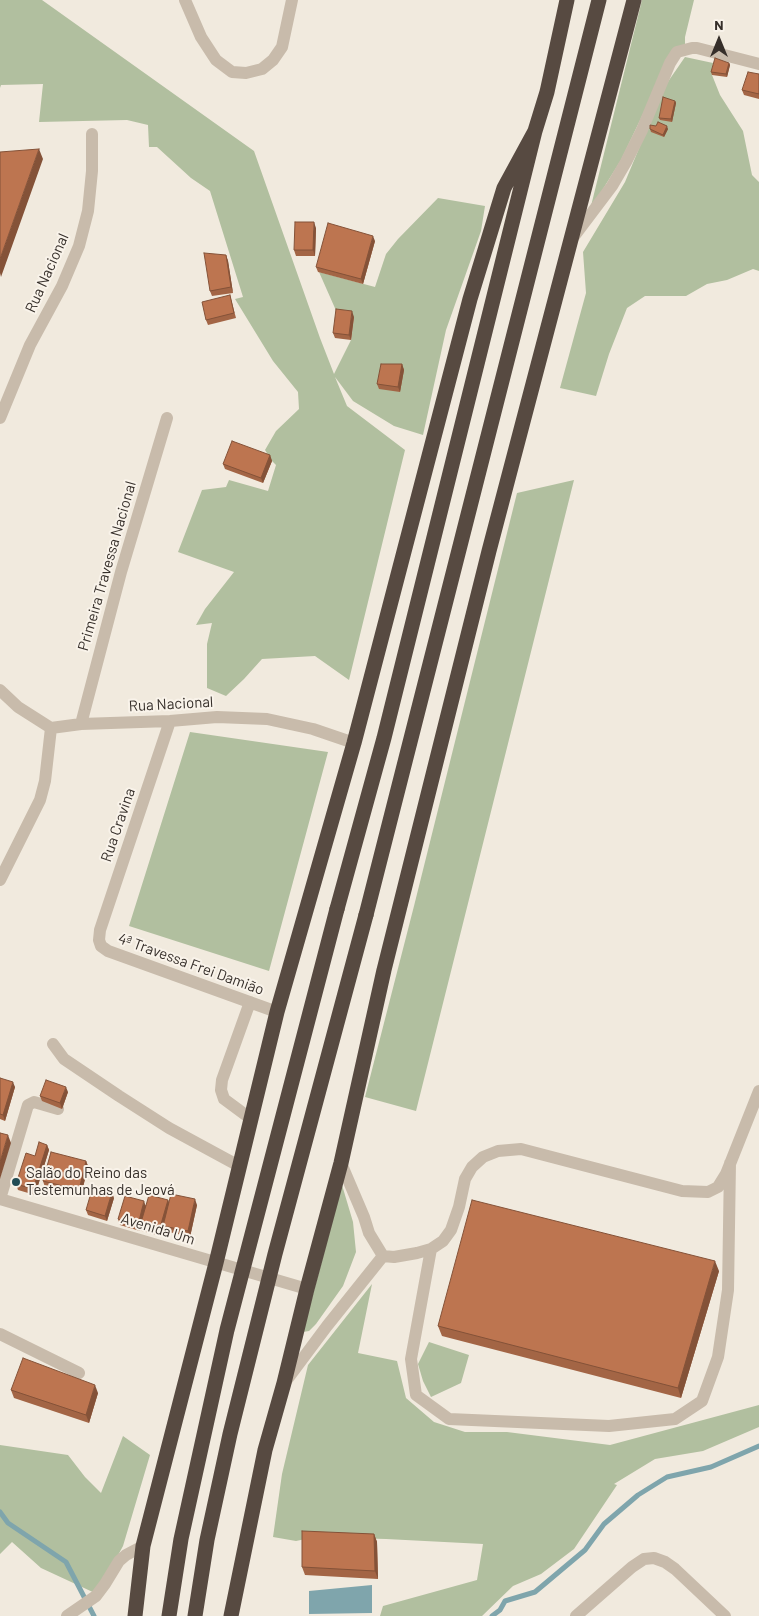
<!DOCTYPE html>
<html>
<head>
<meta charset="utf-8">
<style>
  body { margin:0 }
  #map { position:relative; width:759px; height:1616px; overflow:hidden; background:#f1eade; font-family:Barlow,sans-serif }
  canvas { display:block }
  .north { position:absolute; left:694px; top:15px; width:50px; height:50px; -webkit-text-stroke:4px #f9f3ea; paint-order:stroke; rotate:0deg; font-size:14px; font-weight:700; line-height:20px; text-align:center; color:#362f2a }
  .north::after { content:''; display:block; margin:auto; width:18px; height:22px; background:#362f2a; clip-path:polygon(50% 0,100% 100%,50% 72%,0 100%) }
</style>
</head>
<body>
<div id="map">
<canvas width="759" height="1616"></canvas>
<div class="north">N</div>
</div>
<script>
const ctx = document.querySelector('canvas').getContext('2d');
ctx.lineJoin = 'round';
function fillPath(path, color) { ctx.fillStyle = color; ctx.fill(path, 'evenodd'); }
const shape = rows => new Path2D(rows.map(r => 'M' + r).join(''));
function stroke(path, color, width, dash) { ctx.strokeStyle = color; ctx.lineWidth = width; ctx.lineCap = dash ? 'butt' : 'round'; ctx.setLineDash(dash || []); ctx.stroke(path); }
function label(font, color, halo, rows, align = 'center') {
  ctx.font = font + ' Barlow,sans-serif'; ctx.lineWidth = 4; ctx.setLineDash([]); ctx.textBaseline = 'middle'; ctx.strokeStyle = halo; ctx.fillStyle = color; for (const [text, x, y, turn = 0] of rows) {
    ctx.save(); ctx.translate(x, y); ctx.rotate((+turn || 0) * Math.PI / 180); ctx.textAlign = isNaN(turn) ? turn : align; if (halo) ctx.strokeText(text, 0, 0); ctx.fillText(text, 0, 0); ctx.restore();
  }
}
fillPath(shape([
  [0,0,42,0,254,151,320,338,334,374,351,340,354,317,338,315,319,272,375,287,386,254,398,239,438,198,485,206,481,231,446,330,423,435,394,426,353,401,335,377,347,406,405,450,349,680,315,656,262,659,244,679,226,696,207,688,207,644,212,623,196,625,205,609,234,572,178,552,202,490,226,487,229,480,268,491,276,465,272,461,265,450,276,431,299,409,298,392,273,361,235,299,243,297,210,191,191,178,157,147,149,147,148,125,127,120,39,122,43,84,1,85,0,88],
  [642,0,694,0,685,37,685,47,655,89,621,160,590,210],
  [685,57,713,63,712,75,720,95,743,131,752,175,759,182,759,271,753,269,727,280,707,284,686,296,645,296,627,308,609,354,596,396,560,388,586,293,583,252,625,182,665,86],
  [574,480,416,1111,365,1097,414,906,517,493],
  [190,732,328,752,269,971,129,926],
  [342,1185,353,1222,356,1252,343,1286,316,1324,309,1331,303,1332],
  [372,1284,358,1353,397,1361,406,1398,434,1422,465,1432,507,1432,610,1445,759,1405,759,1427,703,1451,655,1459,614,1484,617,1485,574,1549,541,1574,513,1586,482,1616,380,1616,383,1606,477,1580,483,1544,386,1539,315,1537,296,1541,273,1537,282,1474,308,1365],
  [429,1342,469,1355,461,1383,431,1397,423,1381,418,1364],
  [123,1436,150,1455,123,1546,97,1594,41,1568,12,1542,0,1554,0,1445,68,1455,85,1477,101,1493]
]), '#b1bf9f');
fillPath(shape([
  [372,1585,372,1613,309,1614,309,1591]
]), '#7fa5ac');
stroke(shape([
  [0,1512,8,1523,66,1562,94,1616],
  [492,1616,500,1610,505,1601,535,1592,585,1550,604,1524,638,1495,667,1477,711,1467,759,1446]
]), '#7fa5ac', 5);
stroke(shape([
  [185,0,201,37,216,60,232,72,246,73,262,69,273,60,282,47,292,0],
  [572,239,612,186,626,162,642,130,670,63,677,52,692,48,697,48,759,64],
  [0,418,30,345,62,286,79,246,88,211,92,171,92,134],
  [0,690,18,707,51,728,81,724,170,721,217,717,267,719,313,729,354,743],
  [170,721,100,930,99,940,101,946,108,951,277,1012],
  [81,724,121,572,167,418],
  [0,880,40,800,45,781,51,728],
  [250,1002,222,1080,221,1090,224,1099,251,1119],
  [53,1044,64,1059,119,1096,169,1128,239,1166],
  [0,1199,307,1289],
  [0,1199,28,1105,34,1102,58,1109],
  [431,1249,411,1359,416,1395,449,1419,609,1426,675,1419,702,1401,718,1357,728,1290,730,1163],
  [383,1256,394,1257,417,1253,431,1249,443,1241,451,1230,459,1207,465,1179,472,1167,483,1157,498,1151,521,1149,682,1191,708,1192,718,1187,726,1174,759,1091],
  [0,1334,79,1373],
  [286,1381,327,1326,383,1256,369,1233,364,1217,341,1163],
  [67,1616,96,1596,105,1584,119,1561,126,1555,143,1546],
  [576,1616,632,1567,644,1559,654,1558,665,1562,675,1569,725,1616]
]), '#c8bbab', 12);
stroke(shape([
  [337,909,384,738,535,131,547,92,567,0],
  [366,915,599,0],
  [135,1616,143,1546,216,1263,277,1012,354,743,470,299,504,188,535,131],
  [231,1616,265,1450,284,1383,307,1289,341,1163,384,970,489,551,634,0]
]), '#574a41', 15);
stroke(shape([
  [169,1616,181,1539,227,1330,337,909],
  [195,1616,207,1540,230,1434,275,1254,366,915]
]), '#574a41', 15);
fillPath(shape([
  [729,63,730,65,727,77,712,75,711,72],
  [759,74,759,99,744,95,742,90],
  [675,101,676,103,672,122,660,120,659,118],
  [656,126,668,129,664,137,651,132,650,129],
  [316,228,315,256,296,256,294,250],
  [375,241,363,284,318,272,316,267],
  [226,255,228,261,233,293,212,296,210,291],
  [230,295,236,318,208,325,206,320],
  [354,317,351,340,335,338,333,333],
  [402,364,404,370,400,392,379,389,377,384],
  [270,455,272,461,263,483,225,469,223,464],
  [0,1078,15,1087,5,1121,0,1119],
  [68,1092,62,1109,42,1101,40,1096],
  [47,1145,49,1150,35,1195,18,1190,16,1184,35,1156],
  [86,1161,88,1166,81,1196,45,1187,43,1181],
  [114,1198,107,1221,88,1215,86,1210],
  [168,1200,169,1203,197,1205,190,1237,165,1231,164,1227,161,1236,142,1231,141,1227,140,1231,120,1225,118,1219,146,1205],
  [719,1271,681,1398,442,1336,438,1326],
  [11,1390,98,1393,89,1423,14,1398],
  [374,1534,377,1542,378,1579,305,1575,302,1567]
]), '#a36545');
fillPath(shape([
  [729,63,730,65,727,77,726,74],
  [675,101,676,103,672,122,671,119],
  [667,126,668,129,664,137,663,135],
  [39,149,43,159,1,277,0,273,0,259],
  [314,222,316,228,315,256,313,250],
  [373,236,375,241,363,284,361,279],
  [226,255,228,261,233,293,231,287],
  [352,311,354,317,351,340,349,335],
  [402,364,404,370,400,392,398,387],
  [270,455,272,461,263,483,261,478],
  [13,1082,15,1087,5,1121,3,1115],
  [66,1087,68,1092,62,1109,60,1103],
  [8,1135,11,1143,0,1179,0,1162],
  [47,1145,49,1150,35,1195,33,1189],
  [86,1161,88,1166,81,1196,79,1190],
  [112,1192,114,1198,107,1221,105,1216],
  [195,1199,197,1205,190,1237,188,1231],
  [168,1200,170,1205,161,1236,159,1231],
  [144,1201,146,1207,140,1226,141,1227,140,1231,138,1225],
  [715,1261,719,1271,681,1398,678,1388],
  [95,1385,98,1393,89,1423,86,1415],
  [374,1534,377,1542,378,1579,375,1571]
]), '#845238');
const building = shape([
  [715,58,729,63,726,74,711,72,715,58],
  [748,72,759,74,759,94,742,90,748,72],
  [663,97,675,101,671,119,659,118,663,97],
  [658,122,667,126,663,135,650,129,650,125,656,126,658,122],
  [39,149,0,259,0,152,39,149],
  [295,222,314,222,313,250,294,250,295,222],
  [328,223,373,236,361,279,316,267,328,223],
  [204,253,226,255,231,287,210,291,204,253],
  [230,295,234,313,206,320,202,302,230,295],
  [336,309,352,311,349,335,333,333,336,309],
  [381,364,402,364,398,387,377,384,381,364],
  [232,441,270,455,261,478,223,464,232,441],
  [0,1078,13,1082,3,1115,0,1114,0,1078],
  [46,1080,66,1087,60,1103,40,1096,46,1080],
  [0,1133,8,1135,0,1162,0,1133],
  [39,1142,47,1145,33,1189,16,1184,26,1153,35,1156,39,1142],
  [51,1152,86,1161,79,1190,43,1181,51,1152],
  [93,1186,112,1192,105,1216,86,1210,93,1186],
  [171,1194,195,1199,188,1231,163,1226,171,1194],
  [149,1195,168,1200,159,1231,140,1226,149,1195],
  [125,1196,144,1201,138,1225,118,1219,125,1196],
  [472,1200,715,1261,678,1388,438,1326,472,1200],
  [23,1358,95,1385,86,1415,11,1390,23,1358],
  [302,1531,374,1534,375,1571,302,1567,302,1531]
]);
fillPath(building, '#bd7550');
stroke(building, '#845238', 1);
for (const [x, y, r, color] of [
  [16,1182,5,"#224c55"]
]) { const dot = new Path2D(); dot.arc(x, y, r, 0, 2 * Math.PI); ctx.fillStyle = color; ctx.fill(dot); stroke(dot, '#f9f3ea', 2); }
label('15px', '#362f2a', '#f9f3ea', [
  ["Rua Nacional",47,273,-66],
  ["Primeira Travessa Nacional",107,566,-74],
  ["Rua Nacional",171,704,-3],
  ["Rua Cravina",118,825,-71],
  ["4ª Travessa Frei Damião",191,964,20],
  ["Avenida Um",158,1229,17]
]);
label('15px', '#362f2a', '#f9f3ea', [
  ["Salão do Reino das",26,1173],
  ["Testemunhas de Jeová",26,1190]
], 'left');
</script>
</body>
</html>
